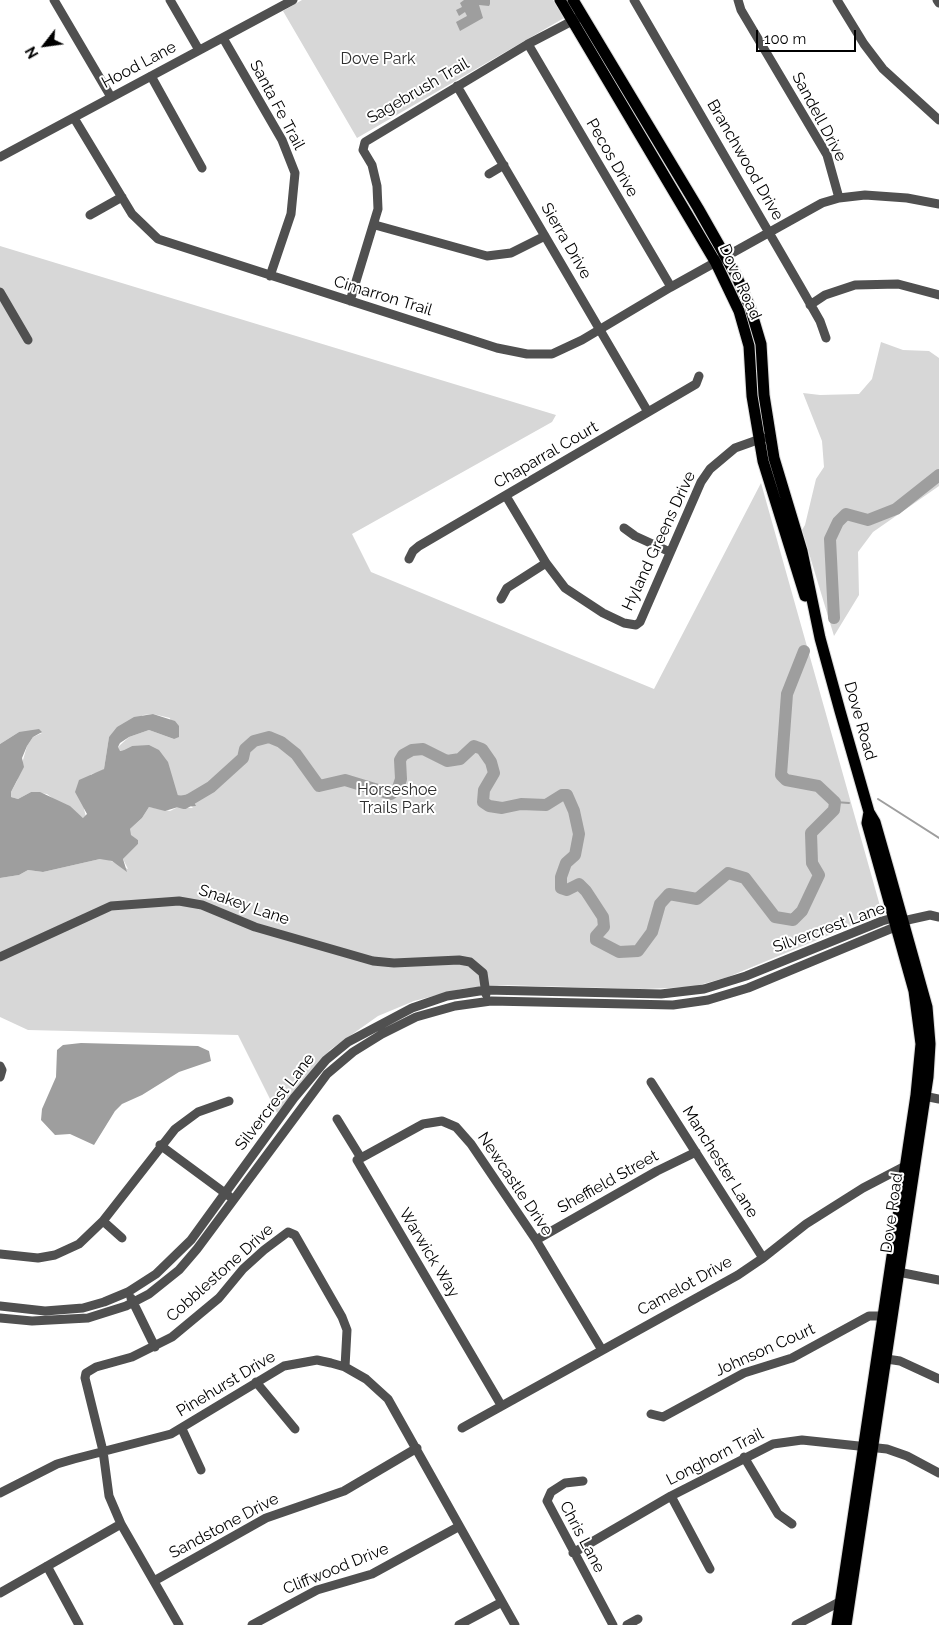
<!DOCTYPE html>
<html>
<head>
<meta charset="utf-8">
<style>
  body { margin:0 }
  #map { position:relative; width:939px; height:1625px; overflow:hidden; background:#fff; font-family:Raleway,sans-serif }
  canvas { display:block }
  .north { position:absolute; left:20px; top:20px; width:50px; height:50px; -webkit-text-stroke:4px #fff; paint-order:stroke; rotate:240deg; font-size:14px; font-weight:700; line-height:20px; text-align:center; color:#000 }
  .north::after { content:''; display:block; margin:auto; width:18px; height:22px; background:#000; clip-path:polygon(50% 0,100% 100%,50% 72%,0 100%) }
  .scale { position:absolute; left:756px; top:30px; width:100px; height:22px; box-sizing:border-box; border:2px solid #000; border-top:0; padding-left:6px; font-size:15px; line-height:18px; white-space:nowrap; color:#000; -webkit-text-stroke:4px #fff; paint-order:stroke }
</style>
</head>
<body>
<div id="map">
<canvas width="939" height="1625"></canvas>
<div class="north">N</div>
<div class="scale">100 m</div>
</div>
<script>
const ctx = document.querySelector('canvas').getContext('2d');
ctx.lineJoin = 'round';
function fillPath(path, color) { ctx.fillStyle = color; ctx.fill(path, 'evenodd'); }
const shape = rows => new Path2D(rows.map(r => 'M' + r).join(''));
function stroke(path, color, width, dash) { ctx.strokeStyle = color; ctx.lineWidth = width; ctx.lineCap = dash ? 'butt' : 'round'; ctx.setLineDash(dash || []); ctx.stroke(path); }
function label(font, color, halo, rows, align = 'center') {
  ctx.font = font + ' Raleway,sans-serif'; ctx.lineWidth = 4; ctx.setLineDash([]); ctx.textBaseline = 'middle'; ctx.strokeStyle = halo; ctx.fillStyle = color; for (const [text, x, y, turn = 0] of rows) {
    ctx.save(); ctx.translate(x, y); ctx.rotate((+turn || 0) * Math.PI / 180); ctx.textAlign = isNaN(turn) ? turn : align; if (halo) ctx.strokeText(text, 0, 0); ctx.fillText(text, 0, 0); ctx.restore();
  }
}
fillPath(shape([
  [302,0,553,0,564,18,357,138,283,11],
  [0,246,556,415,552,422,352,534,371,572,654,689,761,483,882,913,728,977,692,987,645,989,499,985,461,989,414,1001,378,1016,330,1050,277,1113,238,1035,28,1030,0,1017,0,878,19,875,28,870,43,872,100,859,107,859,128,869,123,859,138,844,138,840,130,835,130,829,142,818,149,807,170,811,178,807,193,808,182,797,178,796,132,746,124,750,119,751,118,747,129,737,149,730,174,739,170,718,153,714,143,715,109,737,104,769,99,773,91,774,84,809,86,817,83,818,67,805,59,803,47,794,31,792,18,799,11,797,11,792,17,781,27,746,33,737,42,733,19,732,0,744],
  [881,342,903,350,929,351,939,358,939,486,873,532,858,552,859,595,834,636,802,530,805,525,816,479,824,467,822,441,803,393,820,395,859,394,872,379]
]), '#d7d7d7');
fillPath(shape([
  [464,0,490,0,490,4,489,6,479,5,483,18,460,31,456,22,467,16,465,12,459,16,456,10,462,7,460,3],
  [153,714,175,721,179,726,179,737,174,739,149,730,129,737,120,743,118,747,120,751,124,750,132,746,149,745,159,750,168,762,178,796,190,794,196,806,178,807,165,811,149,807,142,818,130,829,131,835,138,840,138,844,123,859,127,872,112,861,100,859,43,872,28,870,19,875,0,878,0,744,19,732,39,729,42,732,33,737,27,746,22,758,24,767,11,792,11,797,18,799,31,792,40,792,70,806,83,818,87,814,75,792,79,780,104,769,109,737,117,727,134,717],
  [81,1043,198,1046,209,1051,211,1061,179,1072,142,1095,122,1104,115,1111,94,1145,70,1134,55,1135,41,1120,42,1109,56,1077,57,1050,63,1045]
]), '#9e9e9e');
stroke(shape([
  [878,799,939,838],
  [835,802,849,803]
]), '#9e9e9e', 2);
stroke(shape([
  [834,618,830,539,838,522,846,514,868,520,896,509,939,475],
  [177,801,184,803,211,787,243,758,245,749,254,741,269,737,281,742,296,754,319,786,345,780,391,794,398,788,401,779,400,760,403,755,412,750,423,749,447,761,460,759,474,746,482,749,491,762,494,773,484,790,483,802,489,806,502,808,521,804,546,805,562,795,567,795,574,811,579,834,575,855,566,863,561,877,561,888,567,890,579,884,586,891,603,917,604,927,596,936,596,940,619,952,638,951,652,932,660,904,669,894,697,899,728,873,745,878,775,917,793,920,802,911,819,875,812,863,811,833,834,810,835,802,818,786,786,780,781,775,787,694,804,651]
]), '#9e9e9e', 12);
const major = shape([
  [560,0,716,263,739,311,749,346,752,396,763,461,805,596],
  [573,0,698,208,736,275,750,307,761,344,764,395,774,458,802,551,820,638,840,711,869,812,875,822,889,871,927,1007,930,1044,928,1077,846,1625],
  [837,1625,916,1095,921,1044,914,991,867,823,869,812]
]);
stroke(major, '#dbdbdb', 13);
stroke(shape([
  [54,0,111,97],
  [170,0,199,50],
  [634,0,800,286,820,321,826,338],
  [738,0,741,10,827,155,839,198],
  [837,0,864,44,883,69,939,120],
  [937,0,939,3],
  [223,38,282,140,295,173,291,214,270,276],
  [528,44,671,287],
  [151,76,202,168],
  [457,86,648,412],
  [74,118,132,214,158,239,497,348,527,354,552,354,582,340,671,287,822,203,839,198,865,195,907,198,939,204],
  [0,157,293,0],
  [489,174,504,165],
  [90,215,122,197],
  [375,225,487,256,511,253,545,236],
  [0,292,28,340],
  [350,301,378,209,377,186,372,165,363,150,365,142,528,44,578,18],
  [810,305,825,295,855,285,898,284,939,295],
  [506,496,546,563,565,588,603,613,624,623,636,625,640,622,701,482,710,469,735,448,763,438],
  [624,528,635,536,670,552],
  [409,559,413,551,419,546,696,384,699,376],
  [501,599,507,588,546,563],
  [0,957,111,906,179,901,202,905,255,927,373,961,394,963,459,960,470,962,483,973,486,994],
  [0,1066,2,1070,0,1077],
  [651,1082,763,1258],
  [919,1095,939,1099],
  [337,1119,361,1158],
  [160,1145,229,1196],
  [361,1158,423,1124,442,1121,456,1127,471,1144,536,1240,602,1350],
  [361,1158,357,1160,501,1405],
  [103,1221,122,1238],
  [536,1240,657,1171,696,1152],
  [0,1254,38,1258,55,1255,79,1244,103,1221,175,1129,198,1112,229,1101],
  [893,1271,939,1280],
  [131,1298,155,1347],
  [0,1306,45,1311,83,1308,104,1302,128,1292,156,1274,191,1240,294,1098,326,1060,348,1042,412,1008,447,996,486,990,661,994,704,989,746,976,882,921,893,918,898,919],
  [0,1318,32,1321,88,1318,126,1306,149,1294,179,1270,197,1249,327,1074,353,1052,382,1034,416,1017,455,1006,491,1001,673,1005,708,1000,748,988,895,927,903,921,930,915,939,917],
  [880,1358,900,1361,939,1379],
  [256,1382,295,1429],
  [651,1414,663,1417,744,1373,792,1358,869,1316,888,1316],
  [462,1428,738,1275,763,1258,806,1224,863,1188,909,1164],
  [182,1429,201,1470],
  [744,1457,778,1514,792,1524],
  [583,1481,565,1483,551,1492,547,1501,613,1625],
  [0,1493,57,1464,74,1459,171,1434,284,1366,317,1360,331,1363,345,1367,366,1379,388,1399,515,1625],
  [671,1496,710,1569],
  [573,1553,671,1496,773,1444,802,1440,887,1449,907,1456,939,1473],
  [47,1566,79,1625],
  [154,1581,266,1518,344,1491,417,1448],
  [0,1593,121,1524],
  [179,1625,121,1524,109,1496,103,1451,85,1378,86,1373,96,1367,132,1357,172,1337,219,1298,243,1269,264,1250,288,1232,295,1235,342,1317,347,1330,345,1367],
  [252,1625,317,1590,372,1574,458,1527],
  [459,1625,502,1602],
  [627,1625,638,1619],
  [796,1625,845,1599]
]), '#505050', 9);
stroke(major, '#000', 11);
label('16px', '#2e2e2e', '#fff', [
  ["Dove Park",378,59],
  ["Horseshoe",397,790],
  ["Trails Park",397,808]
]);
label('16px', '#000', '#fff', [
  ["Hood Lane",139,65,-28],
  ["Sagebrush Trail",418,91,-30],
  ["Santa Fe Trail",277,105,62],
  ["Sandell Drive",819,117,62],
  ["Pecos Drive",612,158,60],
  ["Branchwood Drive",745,160,60],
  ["Sierra Drive",566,241,60],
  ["Dove Road",740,282,66],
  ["Cimarron Trail",383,296,17],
  ["Chaparral Court",546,455,-30],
  ["Hyland Greens Drive",659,541,-65],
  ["Dove Road",860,721,74],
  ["Snakey Lane",244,905,19],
  ["Silvercrest Lane",829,928,-20],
  ["Silvercrest Lane",275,1102,-52],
  ["Manchester Lane",720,1162,58],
  ["Sheffield Street",608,1182,-29],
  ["Newcastle Drive",515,1184,56],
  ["Dove Road",892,1213,-82],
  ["Warwick Way",429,1253,59],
  ["Cobblestone Drive",220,1273,-42],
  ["Camelot Drive",685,1286,-29],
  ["Johnson Court",765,1350,-24],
  ["Pinehurst Drive",226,1384,-31],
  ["Longhorn Trail",715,1457,-27],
  ["Sandstone Drive",224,1526,-28],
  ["Chris Lane",582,1537,62],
  ["Cliffwood Drive",336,1569,-22]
]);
</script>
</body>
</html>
